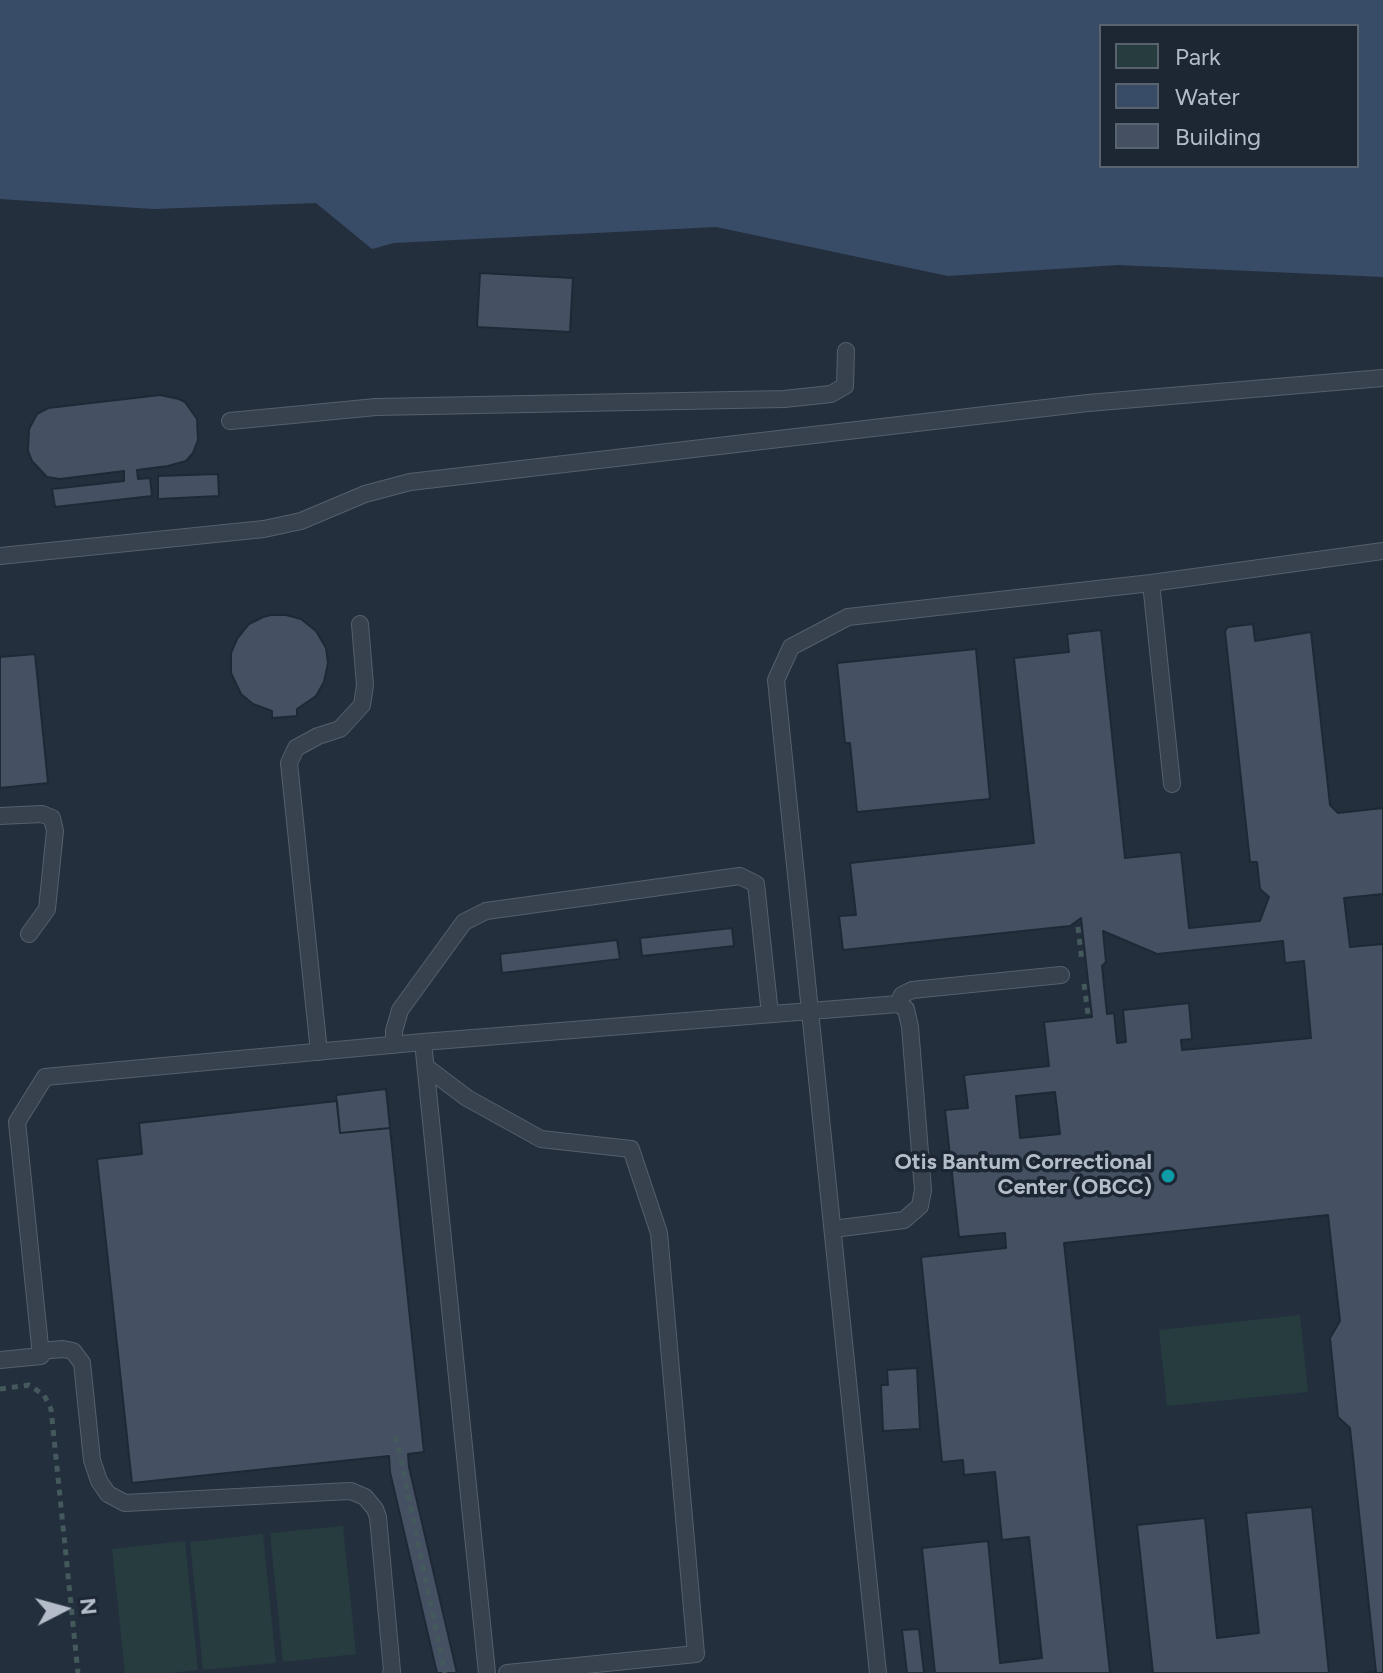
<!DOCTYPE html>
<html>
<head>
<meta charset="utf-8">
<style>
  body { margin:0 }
  #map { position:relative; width:1383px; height:1673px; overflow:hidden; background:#242f3e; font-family:Figtree,sans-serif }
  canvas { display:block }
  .legend { position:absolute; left:1099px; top:24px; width:260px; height:144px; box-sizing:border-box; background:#1d2633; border:2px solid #59626f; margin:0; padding:10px 14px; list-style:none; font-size:24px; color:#b4bcc9 }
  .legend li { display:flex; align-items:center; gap:16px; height:40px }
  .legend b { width:40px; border:2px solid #59626f }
  .north { position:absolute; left:24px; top:1569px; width:80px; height:80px; -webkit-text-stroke:6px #1d2633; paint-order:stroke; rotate:84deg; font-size:22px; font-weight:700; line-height:32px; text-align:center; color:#b4bcc9 }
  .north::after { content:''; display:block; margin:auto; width:28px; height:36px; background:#b4bcc9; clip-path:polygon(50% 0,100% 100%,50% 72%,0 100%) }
</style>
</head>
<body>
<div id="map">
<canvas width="1383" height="1673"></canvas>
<ul class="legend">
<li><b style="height:22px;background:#263c3f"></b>Park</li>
<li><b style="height:22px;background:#394c67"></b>Water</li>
<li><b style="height:22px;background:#455162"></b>Building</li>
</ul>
<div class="north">N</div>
</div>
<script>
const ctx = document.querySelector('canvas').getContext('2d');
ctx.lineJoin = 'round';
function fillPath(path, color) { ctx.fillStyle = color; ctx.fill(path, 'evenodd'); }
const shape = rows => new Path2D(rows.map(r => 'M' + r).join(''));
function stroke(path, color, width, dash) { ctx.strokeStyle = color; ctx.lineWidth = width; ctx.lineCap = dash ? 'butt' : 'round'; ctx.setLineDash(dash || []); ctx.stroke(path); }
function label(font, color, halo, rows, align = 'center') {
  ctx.font = font + ' Figtree,sans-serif'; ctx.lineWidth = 7; ctx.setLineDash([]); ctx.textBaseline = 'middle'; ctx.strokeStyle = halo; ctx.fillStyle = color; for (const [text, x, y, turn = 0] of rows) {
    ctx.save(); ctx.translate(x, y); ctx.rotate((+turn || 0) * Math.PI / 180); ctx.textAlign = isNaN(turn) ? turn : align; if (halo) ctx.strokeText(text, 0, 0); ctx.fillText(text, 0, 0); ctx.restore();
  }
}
fillPath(shape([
  [1300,1315,1308,1392,1167,1406,1159,1330],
  [343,1526,356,1654,283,1662,270,1533],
  [263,1534,276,1663,203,1670,190,1542],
  [185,1541,198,1670,169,1673,125,1673,112,1549]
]), '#263c3f');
fillPath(shape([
  [0,0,1383,0,1383,277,1118,265,948,276,716,227,394,243,372,249,316,203,153,209,0,199],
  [1101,26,1357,26,1357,166,1101,166]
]), '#394c67');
const building = shape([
  [480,273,573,278,570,332,477,327,480,273],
  [160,395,179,399,185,402,197,419,198,440,193,453,186,461,168,466,137,470,138,479,150,478,152,496,55,507,52,489,124,481,124,471,60,479,47,477,32,461,28,451,29,429,37,414,48,408,160,395],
  [218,474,219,496,158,499,158,476,218,474],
  [271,615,286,615,301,619,316,631,326,648,328,663,324,682,316,696,297,709,297,716,272,718,272,711,253,704,241,694,231,673,231,653,237,639,249,624,263,617,271,615],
  [1253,624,1255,641,1311,632,1330,805,1338,813,1383,808,1383,894,1344,898,1350,947,1383,944,1383,1673,1365,1673,1376,1672,1350,1428,1338,1417,1330,1338,1340,1321,1328,1215,1064,1243,1110,1673,935,1673,922,1548,988,1541,1000,1663,1042,1658,1029,1537,1002,1540,995,1472,964,1475,963,1460,942,1462,921,1257,1006,1248,1005,1233,959,1237,945,1110,968,1108,964,1075,1049,1066,1044,1022,1092,1017,1081,918,1070,926,843,950,839,916,856,915,850,863,1034,843,1014,658,1069,652,1067,634,1101,630,1125,858,1181,852,1189,928,1260,921,1269,897,1260,889,1257,862,1250,862,1225,631,1228,627,1253,624],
  [1103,931,1157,954,1283,941,1285,963,1304,961,1311,1038,1182,1050,1181,1040,1192,1039,1189,1003,1123,1010,1126,1042,1117,1043,1114,1013,1107,1014,1102,966,1106,962,1103,931],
  [1055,1092,1060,1134,1020,1138,1016,1096,1055,1092],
  [976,649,990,799,857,812,850,743,845,743,837,663,976,649],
  [35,654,48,783,0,788,0,657,35,654],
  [732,928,734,946,642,956,640,938,732,928],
  [617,940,620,959,502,973,500,954,617,940],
  [386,1089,390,1128,340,1133,336,1095,386,1089],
  [337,1101,340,1133,390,1128,424,1452,408,1454,409,1467,457,1673,437,1673,390,1472,389,1456,132,1483,97,1159,142,1154,139,1123,337,1101],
  [917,1368,920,1429,883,1431,881,1385,888,1385,887,1370,917,1368],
  [1312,1507,1329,1673,1153,1673,1137,1525,1205,1518,1217,1638,1259,1633,1246,1513,1312,1507],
  [919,1629,924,1673,907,1673,902,1630,919,1629]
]);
fillPath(building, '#455162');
stroke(building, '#1f2835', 2);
const service = shape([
  [230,421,376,407,784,399,831,394,845,386,846,351],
  [0,556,264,529,301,521,365,494,410,482,1088,403,1383,378],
  [1151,583,1172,784],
  [0,816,42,814,52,818,55,831,47,909,29,934],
  [898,1004,902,995,912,990,1061,975],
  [394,1045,394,1031,400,1010,464,922,486,911,740,876,756,884,770,1014],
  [319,1052,289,763,296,748,318,736,340,729,362,705,365,685,360,624],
  [426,1067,467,1098,541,1139,631,1149,659,1233,696,1654,507,1673],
  [40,1351,63,1349,73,1351,82,1363,92,1460,99,1481,108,1494,125,1503,330,1492,351,1491,365,1497,375,1509,378,1517,392,1671,391,1673],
  [0,1360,41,1356,17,1122,45,1077,423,1042],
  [487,1673,423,1042,898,1004,906,1009,910,1027,923,1190,920,1206,904,1220,833,1229],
  [878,1673,776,680,791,647,848,617,1151,583,1383,551]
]);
stroke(service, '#565f6c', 18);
stroke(shape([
  [1078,927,1082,962],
  [1084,984,1088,1014],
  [0,1389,29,1385,44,1395,51,1409,78,1673],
  [396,1436,445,1673]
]), '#44595c', 5, [6, 6]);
stroke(service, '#38414e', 16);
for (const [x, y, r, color] of [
  [1168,1176,8,"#0f9aa8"]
]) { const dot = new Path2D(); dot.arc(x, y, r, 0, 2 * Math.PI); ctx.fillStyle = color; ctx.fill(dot); stroke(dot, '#1d2633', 3); }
label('bold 22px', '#b4bcc9', '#1d2633', [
  ["Otis Bantum Correctional",1152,1163],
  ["Center (OBCC)",1152,1188]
], 'right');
</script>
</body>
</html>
